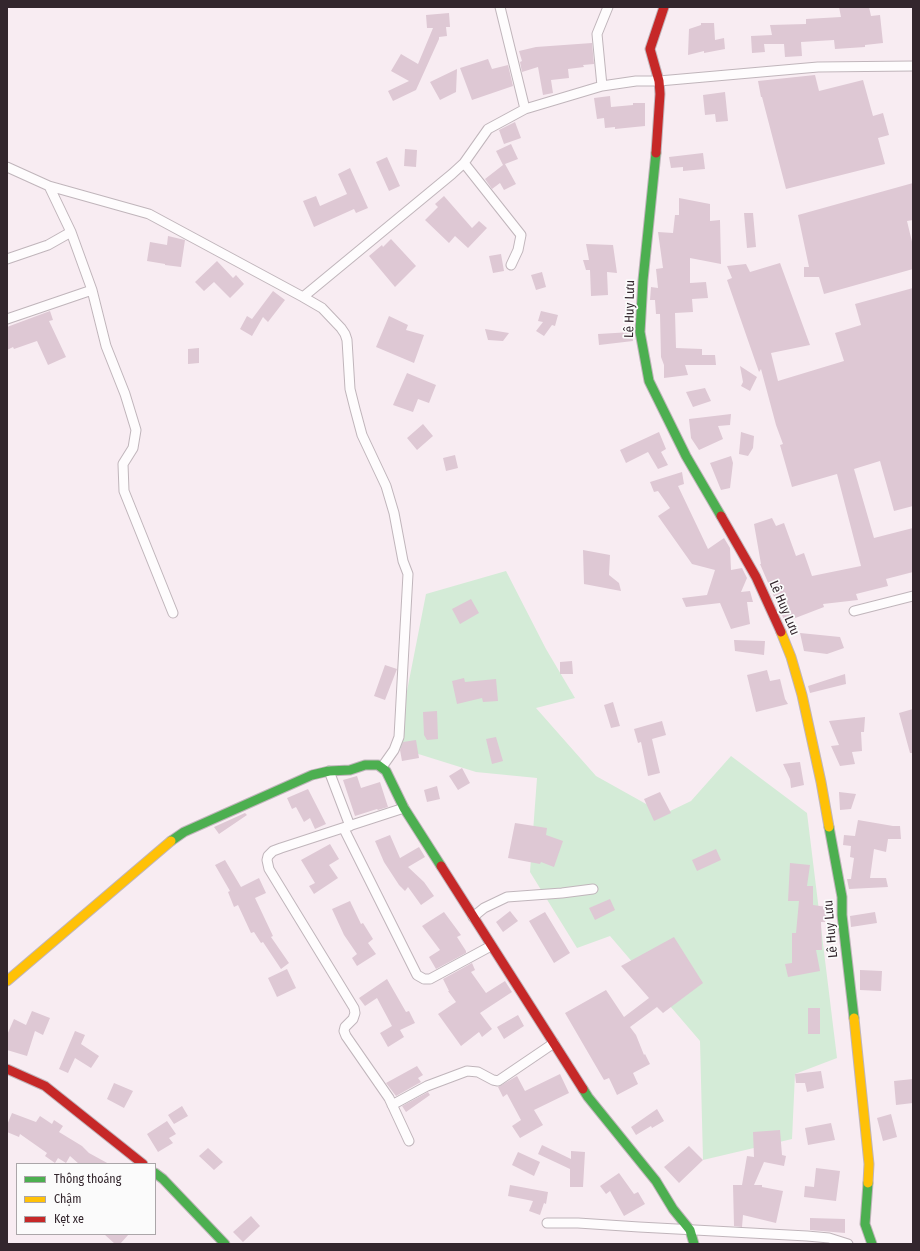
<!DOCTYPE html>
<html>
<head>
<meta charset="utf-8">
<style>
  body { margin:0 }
  #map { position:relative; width:920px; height:1251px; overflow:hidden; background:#f8ecf2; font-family:"Fira Sans Condensed",sans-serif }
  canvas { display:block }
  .frame { position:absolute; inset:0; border:8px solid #33262d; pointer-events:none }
  .legend { position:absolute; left:16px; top:1163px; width:140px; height:72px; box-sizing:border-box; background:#fbfbfb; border:1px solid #aba6a9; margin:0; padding:5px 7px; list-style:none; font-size:12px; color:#33262d }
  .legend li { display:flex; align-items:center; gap:8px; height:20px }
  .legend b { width:20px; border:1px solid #aba6a9 }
</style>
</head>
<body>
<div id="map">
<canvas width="920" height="1251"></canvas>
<div class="frame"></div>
<ul class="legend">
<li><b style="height:5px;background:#4caf50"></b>Thông thoáng</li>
<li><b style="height:5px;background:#ffc107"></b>Chậm</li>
<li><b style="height:5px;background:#c62828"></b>Kẹt xe</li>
</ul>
</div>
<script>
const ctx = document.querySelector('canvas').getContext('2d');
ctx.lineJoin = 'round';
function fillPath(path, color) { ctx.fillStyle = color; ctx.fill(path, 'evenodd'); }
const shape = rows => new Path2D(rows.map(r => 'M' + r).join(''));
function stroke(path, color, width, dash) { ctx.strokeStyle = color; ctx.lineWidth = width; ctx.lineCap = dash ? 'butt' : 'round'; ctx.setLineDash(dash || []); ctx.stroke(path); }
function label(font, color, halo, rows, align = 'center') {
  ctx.font = font + ' "Fira Sans Condensed",sans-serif'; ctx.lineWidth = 3.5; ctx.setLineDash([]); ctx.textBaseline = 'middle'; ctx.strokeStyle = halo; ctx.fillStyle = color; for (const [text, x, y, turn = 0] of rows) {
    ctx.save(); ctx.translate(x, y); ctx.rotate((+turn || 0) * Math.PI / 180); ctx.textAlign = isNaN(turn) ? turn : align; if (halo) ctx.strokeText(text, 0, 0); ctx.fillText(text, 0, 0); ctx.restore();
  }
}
fillPath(shape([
  [506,571,546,649,575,698,536,708,596,776,664,814,691,801,731,756,807,813,837,1058,795,1074,792,1139,703,1160,700,1041,610,936,577,948,530,872,537,778,476,772,396,747,426,594]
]), '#d4ebd7');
fillPath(shape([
  [839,7,869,7,871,16,880,15,883,43,865,45,865,47,835,49,834,40,801,42,802,56,785,57,784,44,764,44,765,52,752,53,751,36,772,35,770,25,806,24,806,19,841,17],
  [449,13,450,27,446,27,447,36,439,37,439,39,416,90,393,101,388,91,409,81,391,71,401,54,418,64,433,28,427,28,426,15],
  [701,23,714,23,715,40,724,38,725,49,704,53,704,51,688,55,689,29,701,25],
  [592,43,594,64,583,65,584,67,568,69,569,78,551,80,553,93,543,95,538,67,522,72,520,62,522,61,519,51,536,47],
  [488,59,492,69,508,65,513,86,472,100,460,68],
  [457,69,456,92,440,100,430,82],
  [815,75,819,91,863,80,873,116,883,113,889,135,878,138,885,164,786,189,762,97,761,97,758,81],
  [725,92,728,121,716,122,715,114,705,115,703,95],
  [610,96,611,107,633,105,633,103,645,103,645,126,615,129,615,127,605,128,604,118,597,119,594,98],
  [515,122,521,138,504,144,499,130],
  [511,144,518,159,505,164,516,184,504,190,500,183,492,189,485,179,503,165,496,151],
  [405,149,417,150,416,167,404,166],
  [703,153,705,169,683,171,683,167,671,168,669,157],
  [387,157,400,186,389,191,376,162],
  [350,168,368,208,356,213,354,209,314,227,303,201,316,196,320,206,347,194,338,174],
  [913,183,913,220,907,221,913,246,913,269,824,294,819,277,804,277,804,267,809,267,798,215],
  [444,196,472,228,479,221,487,228,468,248,455,236,449,243,425,220,438,207,435,204],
  [679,198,710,204,710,221,720,220,721,264,690,258,690,283,706,282,708,298,692,299,693,312,675,313,676,348,702,349,702,355,715,355,716,365,685,365,688,375,664,378,664,365,661,357,660,314,656,314,655,300,650,300,651,287,658,288,656,269,663,268,658,232,673,233,675,215,679,215],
  [744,213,753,213,756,247,747,248],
  [168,236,185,240,181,267,165,265,165,264,147,261,150,242,167,245],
  [391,239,416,266,395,287,369,256,382,245,383,247],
  [586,244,613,245,617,273,607,272,608,295,591,296,590,270,586,270,583,260,589,260],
  [501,254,504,271,493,273,489,256],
  [217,261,233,278,236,275,244,284,230,298,214,282,204,291,195,282],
  [780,263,810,345,771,353,778,381,844,361,835,333,861,325,855,304,913,288,913,506,894,511,880,461,854,469,874,538,913,528,913,572,886,579,888,586,856,594,858,600,823,604,824,607,785,622,760,564,761,564,754,524,772,518,776,526,784,523,796,556,804,553,812,576,861,566,837,474,792,487,780,445,783,444,776,425,761,369,759,372,727,280,732,278,727,266,746,264,750,272],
  [542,272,546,287,536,290,531,275],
  [273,291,285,300,268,322,263,317,252,336,240,329,247,316,252,319],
  [50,311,53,320,49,321,66,357,48,365,37,341,14,349,13,347,7,350,7,327],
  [541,311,558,315,555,326,552,325,544,336,536,331,543,322,538,321],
  [389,316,408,325,406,330,424,335,414,363,376,347],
  [485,329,509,333,503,341,488,340],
  [632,332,633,341,599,345,598,334],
  [199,348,199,363,188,364,188,349],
  [740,366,757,377,750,391,741,386,743,382],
  [407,373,436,385,429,403,418,399,413,412,393,405],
  [705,388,711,401,693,407,686,392],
  [731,414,730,425,718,426,723,439,699,450,691,438,689,419],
  [423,424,433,436,417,450,407,438],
  [659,432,666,449,661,452,668,465,658,469,648,452,626,463,620,450],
  [741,432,754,436,753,448,748,456,739,454],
  [455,455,458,468,446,471,443,458],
  [731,456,733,463,730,488,721,490,710,463],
  [682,472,684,484,678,486,708,549,724,538,730,548,731,570,742,568,747,578,741,592,750,591,753,602,747,602,750,624,731,629,720,603,686,607,682,598,707,595,715,570,692,564,658,516,670,508,658,491,654,492,650,482],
  [583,550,610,555,609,575,619,583,621,591,584,584],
  [471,599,479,613,460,624,452,609],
  [800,633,840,637,844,648,827,654,804,651],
  [734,640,765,641,764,655,735,651],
  [572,661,573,674,560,674,560,662],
  [385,665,397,669,385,700,374,696],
  [767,670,770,681,780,679,785,699,788,704,756,712,747,675],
  [845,674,846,684,810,693,808,686],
  [464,678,465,682,496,679,498,701,483,702,482,698,457,704,452,681],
  [613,702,620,726,611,728,604,705],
  [913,709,913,753,910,753,899,713],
  [437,711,438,739,427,740,424,735,423,712],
  [865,717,864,732,861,732,862,751,852,752,855,764,840,766,831,746,839,745,829,721],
  [662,721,666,735,652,739,660,773,648,776,641,742,638,743,634,729],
  [496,737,503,761,492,764,486,739],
  [416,740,419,758,402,761,400,750,403,742],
  [800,762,804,785,791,788,790,779,783,764],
  [462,768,470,783,458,790,449,776],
  [357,776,361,788,380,782,388,807,378,810,377,809,355,816,343,780],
  [437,786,440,799,427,802,424,790],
  [308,789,326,824,315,829,310,818,304,822,296,807,292,809,287,798],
  [660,792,671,813,654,821,644,799],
  [839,792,856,794,851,809,840,810],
  [245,813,247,815,219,834,214,827],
  [858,820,893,826,900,826,901,839,888,839,886,852,874,849,870,878,886,878,888,887,849,889,847,879,851,879,854,858,850,857,851,846,843,845,844,835,855,836],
  [515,823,547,828,546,835,563,841,554,867,541,862,540,864,508,858],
  [390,835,400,858,419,847,425,857,408,867,424,882,434,896,421,905,408,887,405,891,399,885,384,862,375,841],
  [330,844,339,859,329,865,338,878,314,894,309,886,315,883,301,860],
  [716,849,721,860,697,871,692,860],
  [225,860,241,887,259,878,266,893,255,898,273,936,271,937,289,963,281,969,263,942,261,943,254,932,251,933,238,905,234,907,228,892,230,891,215,865],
  [790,863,810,865,807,886,813,886,813,905,827,907,825,922,821,922,822,950,816,950,820,971,788,977,785,964,792,963,792,933,796,933,799,901,788,901],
  [610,899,615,910,595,920,589,908],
  [350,901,361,924,363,923,373,939,368,943,376,954,357,966,352,958,357,954,344,935,332,909],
  [510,911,518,921,503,932,496,922],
  [444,912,461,935,457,937,466,951,466,953,436,969,429,957,440,950,422,926],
  [545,912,570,953,554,963,529,921],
  [875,912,877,923,851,927,850,916],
  [674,937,703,983,663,1013,657,1007,630,1027,636,1035,644,1055,645,1054,650,1064,633,1073,638,1084,617,1095,609,1078,604,1080,565,1013,606,990,624,1017,649,998,621,966],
  [472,963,475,970,471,972,486,993,505,981,512,992,480,1013,492,1029,482,1037,479,1032,461,1046,438,1014,456,1002,448,991,449,991,443,979],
  [287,969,296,988,277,997,268,978],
  [860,970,882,971,881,991,860,990],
  [387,979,406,1012,409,1011,415,1023,400,1030,404,1037,388,1047,380,1033,392,1026,377,998,365,1006,359,998],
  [808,1008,820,1008,820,1034,808,1034],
  [32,1011,50,1018,43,1035,35,1031,27,1056,7,1050,7,1035,14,1019,26,1025],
  [518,1015,524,1026,504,1039,497,1027],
  [75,1031,85,1035,81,1044,99,1056,91,1068,75,1058,68,1073,59,1069],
  [417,1066,423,1075,418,1078,421,1082,396,1096,386,1083],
  [821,1071,824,1088,807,1092,805,1083,796,1083,795,1074],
  [560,1074,569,1093,534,1110,543,1125,520,1138,512,1126,521,1120,507,1094,503,1097,498,1087,517,1076,525,1091],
  [913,1079,913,1103,896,1105,894,1081],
  [114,1083,133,1091,124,1108,107,1099],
  [428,1092,430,1095,406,1112,402,1106],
  [182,1106,188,1116,174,1124,168,1115],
  [657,1109,664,1121,652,1128,651,1126,636,1135,631,1127],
  [12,1113,36,1122,40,1116,52,1124,54,1120,63,1126,59,1132,82,1146,89,1153,109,1164,79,1164,70,1156,66,1163,58,1158,55,1163,45,1156,47,1153,20,1134,19,1137,7,1132,7,1125],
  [891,1114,897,1137,883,1141,877,1118],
  [167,1121,176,1134,169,1138,173,1143,158,1152,147,1134],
  [831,1123,835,1140,808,1145,805,1128],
  [780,1130,782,1155,786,1156,784,1166,764,1162,754,1185,762,1185,762,1187,783,1191,776,1223,743,1215,742,1227,734,1226,733,1185,742,1185,747,1156,754,1157,753,1132],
  [542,1145,571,1159,571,1151,585,1152,583,1187,570,1187,570,1169,538,1154],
  [689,1146,703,1160,679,1183,664,1167],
  [208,1148,223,1162,214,1170,199,1156],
  [518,1152,540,1162,534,1176,512,1165],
  [816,1168,840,1171,836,1201,804,1197,805,1186,814,1187],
  [619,1173,634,1194,638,1192,645,1204,624,1216,610,1191,606,1194,600,1186],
  [510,1185,548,1192,546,1204,544,1203,540,1215,529,1211,533,1201,508,1196],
  [251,1216,260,1226,243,1242,233,1232],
  [810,1218,845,1219,845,1233,810,1230],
  [104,1234,129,1234,120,1244,115,1244]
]), '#dec8d4');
const street = shape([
  [500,7,525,109],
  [602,86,636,81,659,81,818,67,913,66],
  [464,163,521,235,518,250,511,265],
  [7,167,49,186,149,214,303,297,452,174,464,163,488,129,525,109,602,86,597,34,608,7],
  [49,186,71,232,92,290,106,346,125,394,136,430,133,448,123,464,124,491,173,613],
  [7,259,48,245,71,232],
  [303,297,322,308,341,328,345,334,347,340,350,389,355,409,362,435,386,486,394,513,403,561,408,574,399,737,394,750,382,767],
  [7,319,92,290],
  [854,611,913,596],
  [329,771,350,826],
  [404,808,281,848,273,851,268,856,267,860,269,869,354,1008,355,1013,353,1019,345,1027,344,1031,346,1036,389,1098,409,1141],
  [344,829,417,975,424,979,430,979,491,946],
  [473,917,484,908,507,897,562,893,593,889],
  [392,1105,427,1086,467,1071,478,1072,493,1080,498,1081,554,1043],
  [547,1223,578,1223,639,1227,807,1236,829,1238,848,1244]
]);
const fast = shape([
  [656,153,643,280,640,332,649,381,686,456,721,516],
  [829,827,842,897,842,915,854,1018],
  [171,841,184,832,312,775,329,771,350,770,365,765,378,765,386,771,404,808,441,866],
  [583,1089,588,1097,656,1181,673,1209,690,1230,694,1244],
  [155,1173,163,1179,225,1244],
  [868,1183,865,1224,872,1244]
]);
const slow = shape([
  [781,632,791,657,802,695,821,782,829,827],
  [7,981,171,841],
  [854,1018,869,1164,868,1183]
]);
const jam = shape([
  [656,153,660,94,659,81,650,49,664,7],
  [721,516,756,577,781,632],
  [441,866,583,1089],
  [7,1069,45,1086,143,1164]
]);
stroke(street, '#c0b5bb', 11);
stroke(fast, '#c0b5bb', 11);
stroke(slow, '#c0b5bb', 11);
stroke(jam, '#c0b5bb', 11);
stroke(street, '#fefcfd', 9);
stroke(fast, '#4caf50', 9);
stroke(slow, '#ffc107', 9);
stroke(jam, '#c62828', 9);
label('13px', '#33262d', '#fbfbfb', [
  ["Lê Huy Lưu",630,309,-89],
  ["Lê Huy Lưu",784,608,67],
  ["Lê Huy Lưu",831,929,-95]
]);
</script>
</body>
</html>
